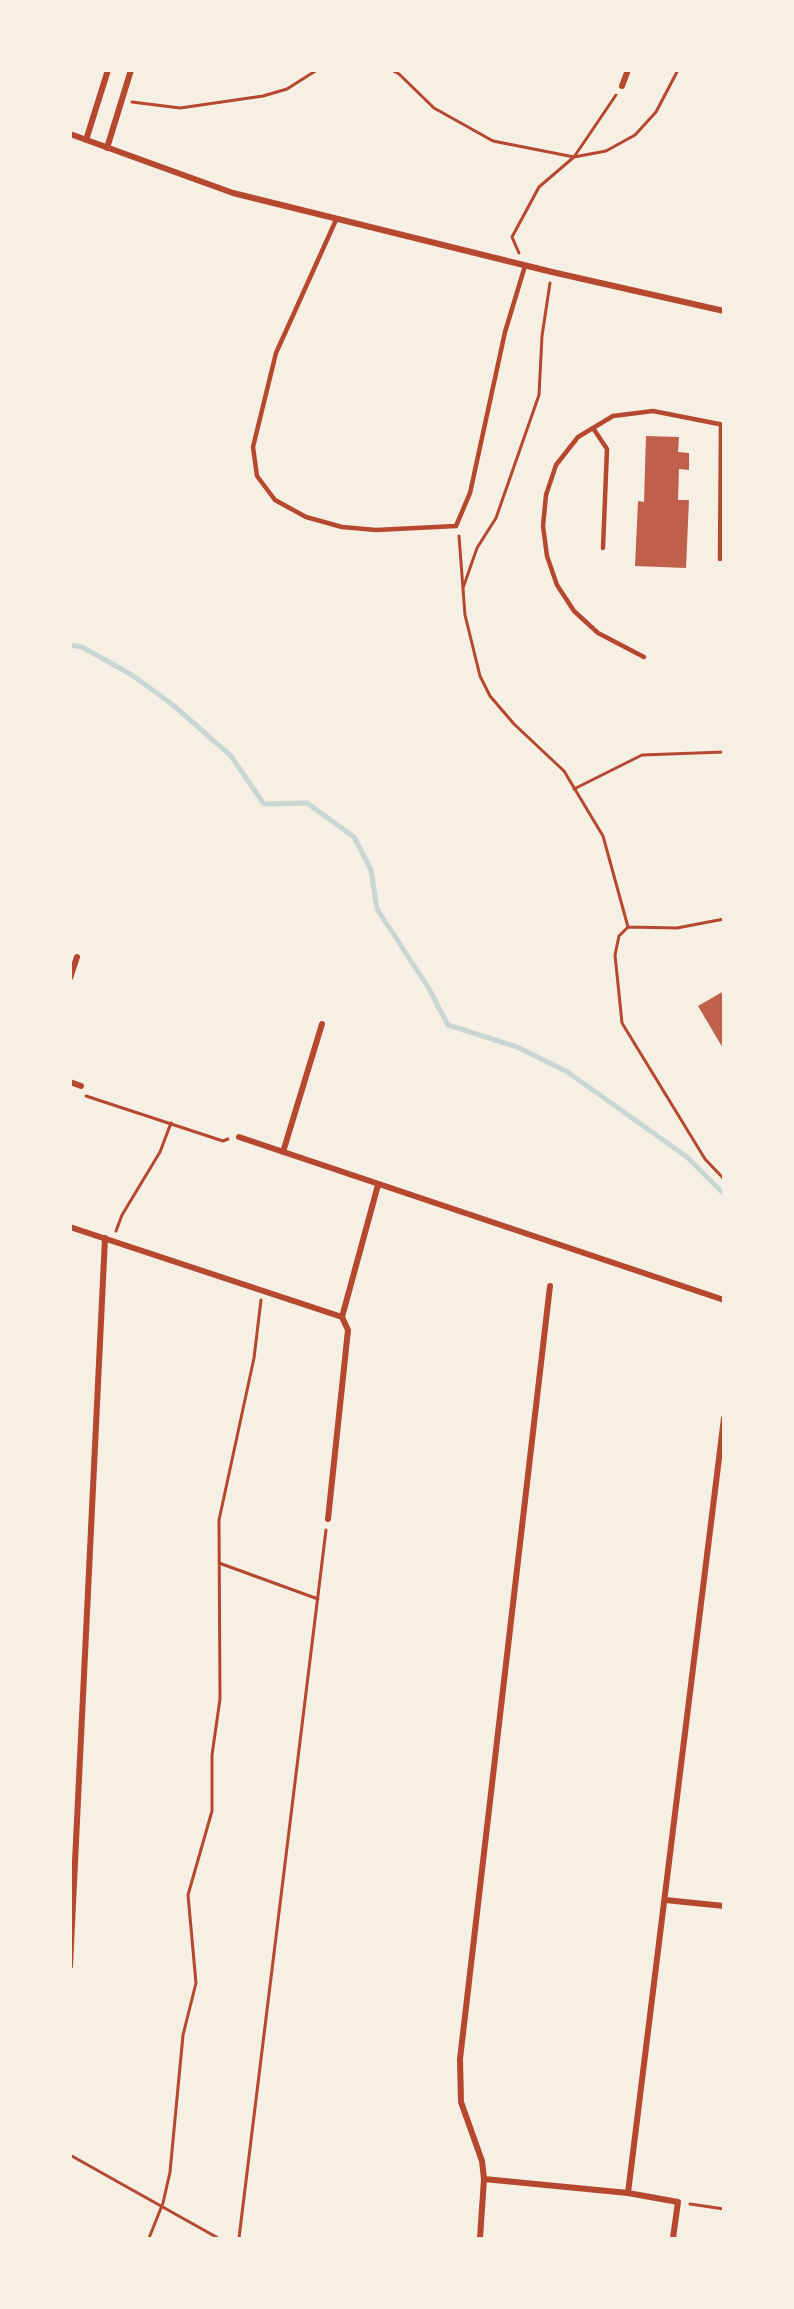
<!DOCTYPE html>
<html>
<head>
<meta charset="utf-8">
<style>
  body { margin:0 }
  #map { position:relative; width:794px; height:2309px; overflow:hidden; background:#f6efe4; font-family:Karla,sans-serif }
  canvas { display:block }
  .frame { position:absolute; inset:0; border:72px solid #f6efe4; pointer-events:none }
</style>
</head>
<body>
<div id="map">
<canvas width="794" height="2309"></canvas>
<div class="frame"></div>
</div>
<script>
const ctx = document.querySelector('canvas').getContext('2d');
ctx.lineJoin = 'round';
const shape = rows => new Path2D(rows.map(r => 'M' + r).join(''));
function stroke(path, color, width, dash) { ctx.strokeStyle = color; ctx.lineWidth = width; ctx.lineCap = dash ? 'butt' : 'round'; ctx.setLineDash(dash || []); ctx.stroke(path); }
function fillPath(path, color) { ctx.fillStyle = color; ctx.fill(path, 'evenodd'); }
stroke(shape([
  [70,645,82,647,132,675,173,705,231,756,264,804,307,803,354,837,371,870,377,909,428,987,448,1025,517,1047,566,1071,687,1157,724,1194]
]), '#c9d6d2', 5);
fillPath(shape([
  [646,436,679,437,678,452,689,453,689,470,679,469,678,500,689,500,686,568,635,566,638,501,644,502],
  [724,991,724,1050,698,1006]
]), '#bf614a');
stroke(shape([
  [392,70,399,74,434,108,493,141,574,157,606,151,635,135,656,112,678,70],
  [132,102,180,108,263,96,287,89,317,70],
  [519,253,512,237,539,187,574,157,616,95],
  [459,536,465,615,480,676,490,696,514,724,564,771,603,836,628,927,619,936,615,955,622,1023,705,1159,724,1179],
  [463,588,477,548,496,518,539,395,542,336,550,283],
  [574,789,642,755,724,752],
  [628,927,677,928,724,919],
  [86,1096,223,1141,228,1139],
  [116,1231,122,1215,160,1152,171,1123],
  [219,1563,318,1599],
  [70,2155,218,2238],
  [690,2204,724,2209],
  [149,2238,163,2203,170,2172,183,2035,196,1983,188,1895,212,1811,212,1755,220,1699,219,1520,254,1358,261,1300],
  [239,2238,326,1530]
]), '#b5482f', 3);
stroke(shape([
  [336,220,276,353,253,447,257,476,275,500,306,517,342,527,376,530,456,526,470,493,505,332,525,266],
  [593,428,607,449,603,548],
  [720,559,721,425],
  [644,657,598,633,574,611,557,585,547,556,543,526,546,495,556,465,578,437,613,416,653,411,724,425]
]), '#b5482f', 4.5);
stroke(shape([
  [622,86,628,70],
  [70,134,233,193,552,272,724,311],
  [86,140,108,70],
  [107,148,131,70],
  [70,978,77,957],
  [70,1082,81,1086],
  [239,1137,724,1300],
  [283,1152,322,1024],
  [70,1227,342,1317,348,1330,328,1519],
  [342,1317,378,1185],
  [665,1900,724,1906],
  [70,1966,105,1238],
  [484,2179,628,2193,678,2202,673,2238],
  [628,2193,724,1418],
  [480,2238,484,2179,482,2161,461,2102,460,2059,550,1286]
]), '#b5482f', 6);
</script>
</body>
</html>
